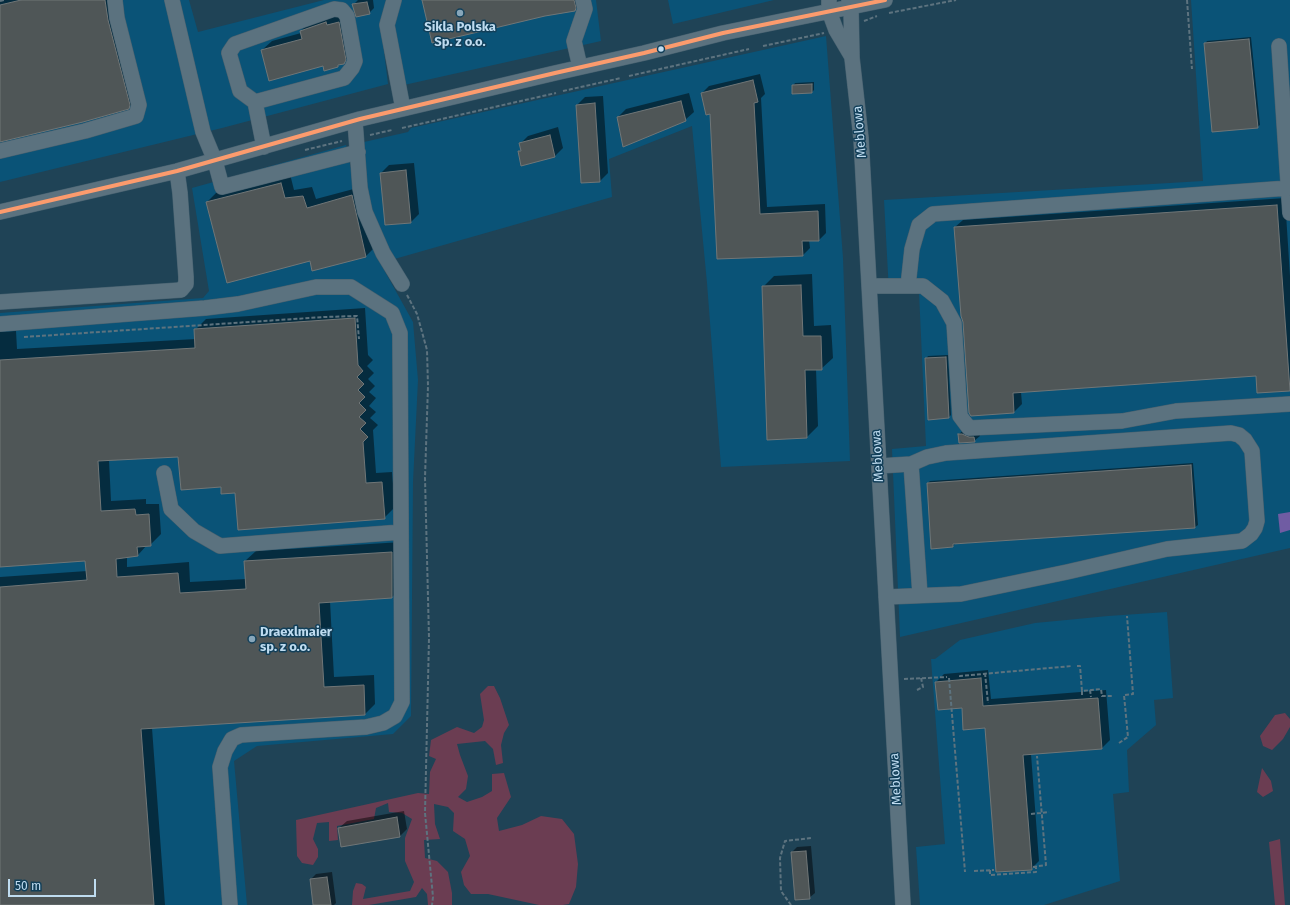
<!DOCTYPE html>
<html>
<head>
<meta charset="utf-8">
<style>
  body { margin:0 }
  #map { position:relative; width:1290px; height:905px; overflow:hidden; background:#1f4356; font-family:"Fira Sans",sans-serif }
  canvas { display:block }
  .scale { position:absolute; left:8px; top:879px; width:88px; height:18px; box-sizing:border-box; border:2px solid #bfdcf0; border-top:0; padding-left:5px; font-size:12px; line-height:14px; white-space:nowrap; color:#bfdcf0; -webkit-text-stroke:3px #123f59; paint-order:stroke }
</style>
</head>
<body>
<div id="map">
<canvas width="1290" height="905"></canvas>
<div class="scale">50 m</div>
</div>
<script>
const ctx = document.querySelector('canvas').getContext('2d');
ctx.lineJoin = 'round';
function fillPath(path, color) { ctx.fillStyle = color; ctx.fill(path, 'evenodd'); }
const shape = rows => new Path2D(rows.map(r => 'M' + r).join(''));
function stroke(path, color, width, dash) { ctx.strokeStyle = color; ctx.lineWidth = width; ctx.lineCap = dash ? 'butt' : 'round'; ctx.setLineDash(dash || []); ctx.stroke(path); }
function label(font, color, halo, rows, align = 'center') {
  ctx.font = font + ' "Fira Sans",sans-serif'; ctx.lineWidth = 3; ctx.setLineDash([]); ctx.textBaseline = 'middle'; ctx.strokeStyle = halo; ctx.fillStyle = color; for (const [text, x, y, turn = 0] of rows) {
    ctx.save(); ctx.translate(x, y); ctx.rotate((+turn || 0) * Math.PI / 180); ctx.textAlign = isNaN(turn) ? turn : align; if (halo) ctx.strokeText(text, 0, 0); ctx.fillText(text, 0, 0); ctx.restore();
  }
}
fillPath(shape([
  [0,0,189,0,198,32,324,0,386,0,381,27,388,84,222,128,0,182],
  [400,0,596,0,601,41,404,85,394,20],
  [668,0,774,0,673,24],
  [1191,0,1290,0,1290,548,900,637,892,449,926,446,919,292,889,292,884,200,1203,181],
  [826,36,843,258,850,461,721,467,707,283,692,126,609,159,612,197,391,260,371,219,366,190,364,142,408,132,411,128],
  [346,145,363,227,383,268,413,322,418,380,413,482,411,716,393,734,257,746,234,761,247,905,0,905,0,313,203,298,209,291,192,188],
  [1167,612,1173,698,1154,700,1156,725,1127,750,1129,792,1113,794,1120,881,1044,905,920,905,916,847,945,844,931,659,935,659,960,640,1035,623,1108,616]
]), '#0a5377');
fillPath(shape([
  [488,686,494,686,500,698,509,725,504,733,501,745,503,763,496,765,493,749,485,741,457,744,460,755,468,776,466,789,458,797,467,802,482,797,492,791,492,774,504,773,511,797,497,818,499,831,522,825,541,816,562,819,574,834,578,864,576,887,569,904,563,905,539,905,488,894,471,894,464,885,461,872,470,856,465,839,453,831,454,813,448,807,434,804,435,824,440,839,424,840,425,858,437,861,448,872,452,893,452,905,428,905,427,894,422,888,416,897,369,905,352,905,353,891,356,883,362,884,366,887,363,899,410,891,414,882,405,861,405,838,412,819,402,813,389,812,388,803,376,808,374,819,337,826,338,840,329,841,329,822,317,823,313,839,318,849,318,857,313,865,302,863,297,856,296,820,418,793,429,794,430,772,436,759,429,756,431,740,457,727,474,733,482,727,484,720,480,694],
  [1285,713,1290,719,1290,727,1283,739,1272,750,1263,746,1260,736,1275,715],
  [1262,768,1271,781,1273,791,1263,797,1257,792],
  [1280,839,1285,905,1275,905,1269,842]
]), '#6b3d52');
fillPath(shape([
  [1290,512,1290,530,1280,533,1278,514]
]), '#705ca3');
fillPath(shape([
  [0,0,118,0,139,97,128,108,0,141],
  [358,0,373,0,374,8,369,13,353,5],
  [423,0,584,0,574,10],
  [348,14,353,53,338,66,324,65,262,50,272,41,301,33,301,31,310,21],
  [1251,37,1260,125,1257,127,1205,44,1207,41],
  [760,74,765,94,761,98,767,207,825,204,826,233,819,240,809,240,810,248,803,255,718,258,711,112,702,93,709,86],
  [814,82,814,90,812,92,793,86,795,83],
  [689,93,694,112,685,120,618,117,626,109],
  [603,96,608,173,600,181,582,182,577,105,585,97],
  [558,127,563,148,555,156,519,152,521,149,520,144,528,136],
  [414,163,419,214,411,222,386,224,381,173,389,165],
  [290,174,294,190,312,187,316,199,361,187,375,247,366,256,312,270,310,260,207,202,216,193],
  [1285,198,1290,276,1290,390,1257,375,1021,392,1022,404,1014,412,972,415,955,227,963,220],
  [812,274,814,326,831,325,833,358,821,369,816,369,818,426,807,437,763,287,774,276],
  [365,308,368,355,373,360,367,366,374,373,368,379,375,386,369,392,376,398,369,406,376,412,370,418,378,425,373,430,376,473,392,472,395,507,384,518,236,492,222,486,179,456,109,460,111,501,146,499,146,504,159,504,161,534,150,545,147,545,138,555,127,556,127,567,189,562,190,582,246,579,245,561,256,551,402,542,403,587,392,597,330,601,334,677,374,675,375,704,365,714,152,728,165,905,0,905,0,577,87,571,86,560,0,566,0,332,16,331,17,349,196,339,195,330,206,319],
  [948,355,951,415,949,417,926,359,928,356],
  [965,429,979,432,980,436,974,441,959,434],
  [1193,463,1198,525,1195,527,955,544,953,546,928,483,930,481],
  [988,670,991,699,1106,690,1110,740,1102,748,1031,754,1039,861,1031,869,986,727,962,707,936,682,944,674],
  [404,811,407,829,400,836,339,828,347,821],
  [811,846,815,893,809,898,792,852,797,847],
  [332,872,336,903,334,905,314,905,311,879,316,874]
]), '#0007');
const building = shape([
  [21,0,105,0,108,20,130,105,129,109,83,122,0,142,0,5,21,0],
  [422,0,574,0,576,8,575,11,545,16,432,43,422,0],
  [367,2,370,14,356,17,352,4,367,2],
  [326,22,327,25,339,22,346,60,344,64,338,65,338,67,324,71,323,66,269,81,261,50,302,39,300,31,326,22],
  [1249,39,1258,128,1212,132,1204,43,1249,39],
  [753,80,758,102,754,103,760,214,818,211,819,241,802,241,803,256,717,259,710,114,706,115,701,93,753,80],
  [812,84,812,93,792,94,792,85,812,84],
  [681,101,686,121,623,147,617,117,681,101],
  [595,103,600,182,581,183,576,105,595,103],
  [550,135,555,157,521,166,518,151,521,151,519,143,550,135],
  [406,170,411,223,385,225,380,173,406,170],
  [281,183,285,198,303,196,307,208,352,195,366,257,312,271,310,261,227,283,206,202,281,183],
  [1277,205,1290,391,1257,393,1256,376,1013,393,1014,413,971,416,969,413,963,322,961,316,954,227,1277,205],
  [801,285,803,336,821,336,822,370,805,370,807,438,767,440,762,286,801,285],
  [355,318,358,365,363,371,357,377,364,384,358,390,365,397,359,403,366,410,359,417,366,423,360,429,368,437,363,442,366,483,382,482,385,519,238,530,235,493,221,494,221,487,181,490,178,457,98,461,101,511,135,509,136,515,149,514,151,546,137,547,138,556,116,559,117,577,178,573,180,593,246,589,244,561,392,552,392,598,319,603,324,687,364,685,365,715,141,729,154,905,0,905,0,587,87,580,85,561,0,567,0,360,195,348,194,329,355,318],
  [946,357,949,418,928,420,925,358,946,357],
  [958,434,962,434,969,437,974,437,975,442,959,443,958,434],
  [1191,465,1195,528,953,544,953,547,931,549,927,483,1191,465],
  [981,678,983,706,1098,698,1102,749,1023,755,1032,870,996,872,985,728,963,730,962,708,938,710,935,682,981,678],
  [397,817,400,837,341,847,338,828,397,817],
  [806,851,810,899,795,900,791,852,806,851],
  [327,877,331,905,313,905,310,879,327,877]
]);
fillPath(building, '#4f5657');
stroke(building, '#707677', 1);
const minor = shape([
  [172,0,203,132,215,161,222,187,358,152],
  [394,0,387,25,403,109],
  [829,0,829,11,836,30,852,57],
  [849,0,851,7,852,58,861,138,903,905],
  [1279,46,1290,213],
  [580,67,574,41,585,9,583,0],
  [255,102,344,78,352,68,355,61,347,16,342,10,334,9,235,44,229,53,240,91,255,102,264,147],
  [355,121,360,188,365,212,383,253,402,284],
  [0,151,85,131,136,116,139,105,117,18,115,1],
  [0,212,177,171,360,119,555,73,644,53,723,33,885,0],
  [869,286,923,286,942,301,954,323,960,416,969,428,1122,421,1176,411,1290,404],
  [908,286,912,249,919,225,933,214,1288,188],
  [0,302,181,290,186,284,186,277,180,193,177,171],
  [0,324,205,308,238,304,316,287,351,287,392,313,400,333,402,702,395,716,383,723,366,727,241,735,232,739,225,751,220,767,230,905],
  [911,464,920,595],
  [879,466,911,464,927,457,946,453,1231,433,1239,435,1245,440,1252,451,1257,521,1255,528,1251,534,1242,541,1167,549,1067,572,961,594,886,597],
  [164,473,171,509,194,531,220,546,401,532]
]);
stroke(minor, '#46606f', 16);
stroke(shape([
  [1187,0,1192,69],
  [0,1,4,0],
  [889,13,956,0],
  [864,21,877,16],
  [763,46,824,33],
  [629,76,749,49],
  [563,91,621,78],
  [402,128,556,93],
  [370,135,392,130],
  [305,150,342,141],
  [407,295,417,314,427,350,428,386,425,478,429,638,425,813,433,897,432,905],
  [24,337,324,317,357,316,359,339],
  [1077,666,1080,666,1082,691,1101,689,1102,696,1113,696],
  [985,673,988,703],
  [960,677,960,676,1072,666],
  [949,678,965,872],
  [904,679,947,677],
  [917,690,923,687,921,678],
  [1090,690,1091,697],
  [1082,691,1082,697],
  [1119,743,1128,737,1124,695,1133,694,1127,616],
  [1031,814,1049,812],
  [1033,867,1046,865,1037,756],
  [990,870,990,875,1036,872,1036,866],
  [974,871,994,870],
  [791,905,781,891,780,858,785,841,811,838]
]), '#5d737f', 2, [4, 2]);
stroke(minor, '#5b727f', 15);
stroke(shape([
  [0,212,177,171,360,119,555,73,644,53,723,33,885,0]
]), '#fc9b6d', 4);
for (const [x, y, r, color] of [
  [460,13,4,"#87a6ba"],
  [661,49,3.5,"#bfdcf0"],
  [252,639,4,"#87a6ba"]
]) { const dot = new Path2D(); dot.arc(x, y, r, 0, 2 * Math.PI); ctx.fillStyle = color; ctx.fill(dot); stroke(dot, '#123f59', 1.5); }
label('bold 13px', '#bfdcf0', '#123f59', [
  ["Sikla Polska",460,27],
  ["Sp. z o.o.",460,42],
  ["Draexlmaier",260,632,"left"],
  ["sp. z o.o.",260,647,"left"]
]);
label('13px', '#bfdcf0', '#123f59', [
  ["Meblowa",860,132,-95],
  ["Meblowa",878,456,-93],
  ["Meblowa",896,779,-93]
]);
</script>
</body>
</html>
